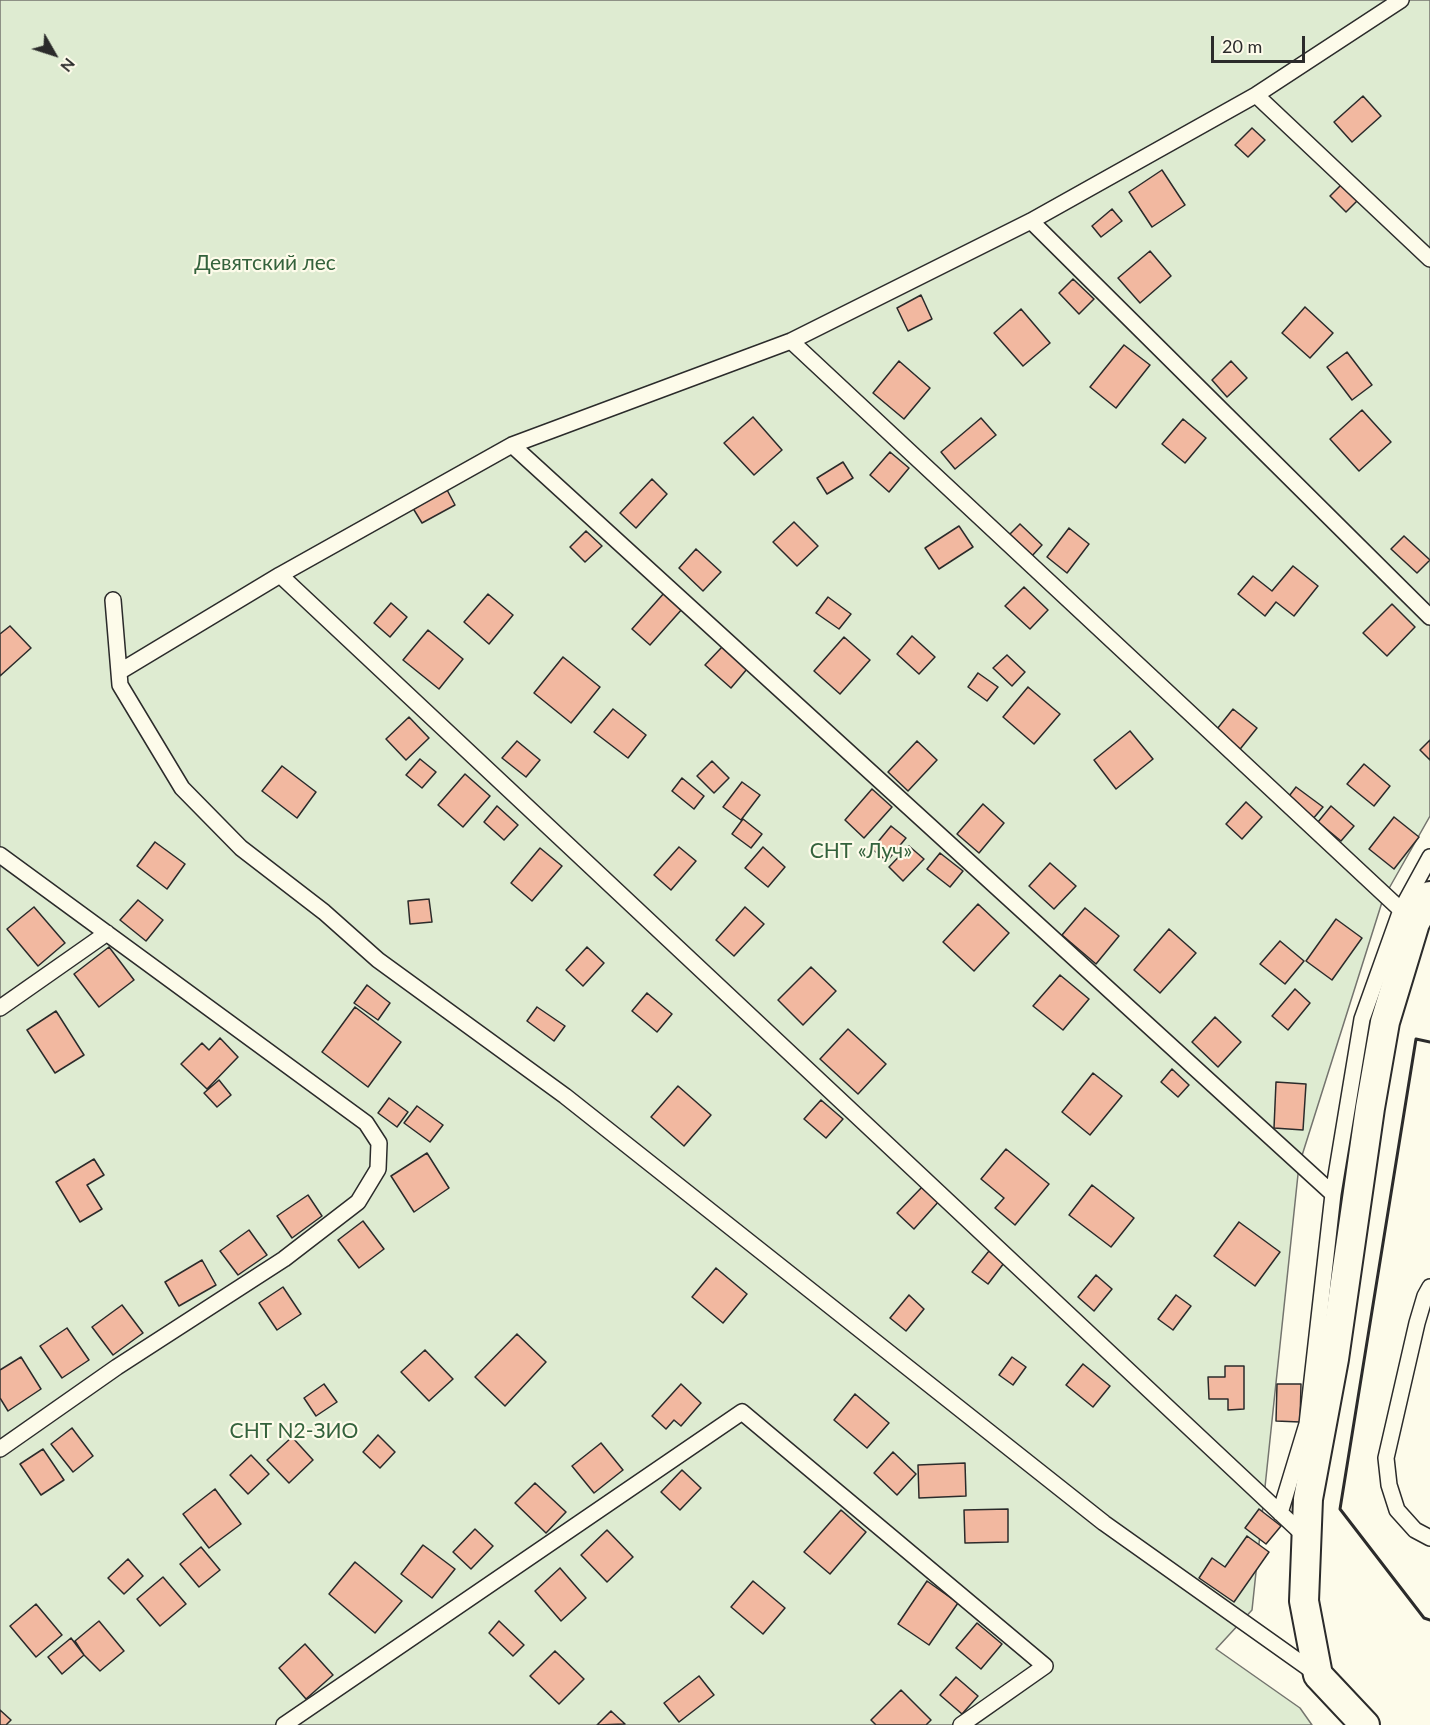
<!DOCTYPE html>
<html>
<head>
<meta charset="utf-8">
<style>
  body { margin:0 }
  #map { position:relative; width:1430px; height:1725px; overflow:hidden; background:#fdfbea; font-family:Lato,sans-serif }
  canvas { display:block }
  .north { position:absolute; left:24px; top:24px; width:60px; height:60px; -webkit-text-stroke:4px #fdfbea; paint-order:stroke; rotate:129deg; font-size:16px; font-weight:700; line-height:24px; text-align:center; color:#2b2b2b }
  .north::after { content:''; display:block; margin:auto; width:21px; height:27px; background:#2b2b2b; clip-path:polygon(50% 0,100% 100%,50% 72%,0 100%) }
  .scale { position:absolute; left:1211px; top:36px; width:94px; height:27px; box-sizing:border-box; border:3px solid #2b2b2b; border-top:0; padding-left:8px; font-size:18px; line-height:21px; white-space:nowrap; color:#2b2b2b; -webkit-text-stroke:4px #fdfbea; paint-order:stroke }
</style>
</head>
<body>
<div id="map">
<canvas width="1430" height="1725"></canvas>
<div class="north">N</div>
<div class="scale">20 m</div>
</div>
<script>
const ctx = document.querySelector('canvas').getContext('2d');
ctx.lineJoin = 'round';
function fillPath(path, color) { ctx.fillStyle = color; ctx.fill(path, 'evenodd'); }
const shape = rows => new Path2D(rows.map(r => 'M' + r).join(''));
function stroke(path, color, width, dash) { ctx.strokeStyle = color; ctx.lineWidth = width; ctx.lineCap = dash ? 'butt' : 'round'; ctx.setLineDash(dash || []); ctx.stroke(path); }
function label(font, color, halo, rows, align = 'center') {
  ctx.font = font + ' Lato,sans-serif'; ctx.lineWidth = 4.5; ctx.setLineDash([]); ctx.textBaseline = 'middle'; ctx.strokeStyle = halo; ctx.fillStyle = color; for (const [text, x, y, turn = 0] of rows) {
    ctx.save(); ctx.translate(x, y); ctx.rotate((+turn || 0) * Math.PI / 180); ctx.textAlign = isNaN(turn) ? turn : align; if (halo) ctx.strokeText(text, 0, 0); ctx.fillText(text, 0, 0); ctx.restore();
  }
}
const green = shape([
  [0,0,1430,0,1430,816,1383,899,1299,1165,1252,1610,1216,1649,1300,1708,1312,1725,0,1725,0,0]
]);
fillPath(green, '#deebd1');
stroke(green, '#74746e', 1.5);
const building = shape([
  [1363,96,1381,116,1352,142,1334,122,1363,96],
  [1252,128,1265,140,1248,157,1235,145,1252,128],
  [1162,170,1185,205,1152,227,1129,192,1162,170],
  [1347,179,1362,196,1346,212,1330,196,1347,179],
  [1112,209,1122,221,1101,237,1092,226,1112,209],
  [1150,251,1171,276,1140,303,1118,278,1150,251],
  [1073,279,1094,299,1079,314,1059,293,1073,279],
  [921,295,932,319,908,331,897,308,921,295],
  [1305,307,1333,333,1310,358,1282,333,1305,307],
  [1021,309,1050,343,1023,366,994,333,1021,309],
  [1124,345,1150,365,1116,408,1090,387,1124,345],
  [1347,352,1372,385,1352,400,1327,367,1347,352],
  [899,361,930,388,904,419,873,393,899,361],
  [1231,361,1247,378,1227,397,1212,380,1231,361],
  [1362,410,1391,442,1359,471,1330,439,1362,410],
  [753,417,782,450,754,475,724,443,753,417],
  [981,418,996,435,955,469,941,452,981,418],
  [1183,419,1206,438,1185,463,1162,444,1183,419],
  [890,452,909,468,889,492,870,475,890,452],
  [843,462,853,478,827,494,817,478,843,462],
  [652,479,667,494,636,528,620,513,652,479],
  [445,486,455,505,422,523,411,505,445,486],
  [794,522,818,546,797,566,773,542,794,522],
  [1020,524,1042,545,1031,557,1008,536,1020,524],
  [959,526,973,547,939,569,925,548,959,526],
  [1069,528,1089,544,1067,573,1047,557,1069,528],
  [586,531,602,546,585,562,570,547,586,531],
  [1404,536,1430,560,1417,573,1391,549,1404,536],
  [696,549,721,572,703,591,679,568,696,549],
  [1293,566,1318,586,1294,616,1276,602,1265,616,1238,594,1253,576,1272,591,1293,566],
  [1024,587,1048,610,1030,629,1005,606,1024,587],
  [665,592,683,608,650,645,632,629,665,592],
  [488,594,513,615,489,644,464,622,488,594],
  [828,597,851,614,839,629,816,613,828,597],
  [391,603,407,617,390,637,374,623,391,603],
  [1392,604,1415,627,1387,656,1363,633,1392,604],
  [10,626,31,648,0,676,0,634,10,626],
  [428,630,463,659,439,689,403,660,428,630],
  [912,636,935,657,919,674,897,654,912,636],
  [844,637,870,660,840,694,814,671,844,637],
  [722,647,747,669,731,688,705,665,722,647],
  [1007,655,1025,672,1012,686,993,668,1007,655],
  [563,657,600,687,571,723,534,693,563,657],
  [978,673,998,687,987,701,968,687,978,673],
  [1028,687,1060,714,1034,744,1003,717,1028,687],
  [613,709,646,735,628,758,594,732,613,709],
  [1233,709,1257,728,1237,753,1213,734,1233,709],
  [409,717,429,738,406,760,386,739,409,717],
  [1130,731,1153,759,1116,789,1094,760,1130,731],
  [1430,740,1430,760,1420,750,1430,740],
  [517,741,540,760,526,777,502,758,517,741],
  [917,741,937,760,908,791,888,772,917,741],
  [420,759,436,772,422,788,406,775,420,759],
  [712,761,729,778,714,793,697,776,712,761],
  [1364,764,1390,786,1374,806,1347,784,1364,764],
  [282,766,316,792,297,818,262,791,282,766],
  [465,774,490,796,463,827,438,805,465,774],
  [682,778,704,796,694,809,672,791,682,778],
  [742,782,760,795,741,820,723,807,742,782],
  [1296,787,1323,807,1312,820,1286,800,1296,787],
  [872,789,892,807,864,838,845,820,872,789],
  [1246,802,1262,817,1242,839,1226,824,1246,802],
  [983,804,1004,823,979,853,957,834,983,804],
  [497,806,518,825,504,840,484,822,497,806],
  [1331,806,1354,826,1341,841,1318,822,1331,806],
  [1394,817,1419,837,1394,869,1369,849,1394,817],
  [743,819,762,834,751,848,732,834,743,819],
  [891,826,906,838,887,861,872,849,891,826],
  [155,842,185,864,167,889,137,866,155,842],
  [909,846,924,859,903,881,889,867,909,846],
  [679,847,696,861,671,890,654,875,679,847],
  [763,847,785,867,768,887,745,868,763,847],
  [540,848,562,866,532,901,511,883,540,848],
  [940,853,963,871,950,887,927,869,940,853],
  [1050,863,1076,886,1054,909,1029,886,1050,863],
  [429,899,432,922,410,924,408,901,429,899],
  [138,900,163,920,146,941,120,920,138,900],
  [978,904,1009,933,974,971,943,942,978,904],
  [34,907,65,943,38,966,7,929,34,907],
  [745,907,764,924,734,956,716,940,745,907],
  [1085,908,1119,936,1096,964,1062,935,1085,908],
  [1336,919,1362,938,1332,980,1306,961,1336,919],
  [1169,929,1196,953,1160,993,1134,970,1169,929],
  [1280,941,1304,961,1285,984,1260,964,1280,941],
  [109,947,134,980,99,1007,74,974,109,947],
  [587,947,604,963,583,986,566,970,587,947],
  [811,967,836,991,803,1025,778,1000,811,967],
  [1060,975,1089,999,1063,1030,1033,1006,1060,975],
  [367,985,390,1003,378,1020,354,1003,367,985],
  [1295,989,1310,1003,1288,1030,1272,1016,1295,989],
  [647,993,672,1014,657,1032,632,1011,647,993],
  [355,1007,401,1042,368,1087,322,1052,355,1007],
  [537,1007,565,1026,554,1041,527,1021,537,1007],
  [56,1011,84,1055,55,1073,27,1030,56,1011],
  [1215,1017,1241,1042,1218,1067,1192,1042,1215,1017],
  [848,1029,886,1064,858,1094,820,1059,848,1029],
  [220,1038,238,1057,207,1089,181,1064,202,1043,209,1050,220,1038],
  [1172,1069,1189,1085,1178,1097,1161,1082,1172,1069],
  [1093,1073,1122,1096,1090,1135,1062,1112,1093,1073],
  [219,1080,231,1095,217,1107,204,1093,219,1080],
  [1276,1082,1306,1084,1303,1130,1274,1128,1276,1082],
  [678,1086,711,1115,684,1146,651,1117,678,1086],
  [389,1098,408,1112,397,1127,378,1113,389,1098],
  [821,1100,843,1119,826,1138,804,1119,821,1100],
  [417,1106,443,1125,430,1142,404,1123,417,1106],
  [1006,1149,1049,1184,1015,1225,995,1208,1004,1198,981,1179,1006,1149],
  [427,1153,449,1188,414,1212,391,1176,427,1153],
  [94,1159,104,1175,87,1185,102,1209,80,1222,56,1182,94,1159],
  [924,1185,940,1200,914,1229,897,1213,924,1185],
  [1092,1185,1134,1218,1111,1247,1069,1215,1092,1185],
  [308,1195,322,1216,292,1238,277,1216,308,1195],
  [363,1221,384,1249,359,1268,338,1240,363,1221],
  [1239,1222,1280,1252,1255,1286,1214,1256,1239,1222],
  [249,1230,267,1255,238,1275,220,1251,249,1230],
  [989,1251,1004,1263,988,1284,972,1272,989,1251],
  [202,1260,216,1285,179,1306,165,1282,202,1260],
  [716,1268,747,1294,723,1323,692,1297,716,1268],
  [1096,1275,1112,1289,1094,1311,1078,1297,1096,1275],
  [283,1287,301,1314,277,1330,259,1303,283,1287],
  [909,1295,924,1309,906,1331,890,1318,909,1295],
  [1176,1295,1191,1306,1173,1330,1158,1319,1176,1295],
  [122,1305,143,1333,113,1355,92,1327,122,1305],
  [67,1328,89,1360,62,1378,40,1346,67,1328],
  [517,1334,546,1362,505,1406,475,1377,517,1334],
  [425,1350,453,1379,429,1401,401,1372,425,1350],
  [21,1357,41,1389,8,1411,0,1398,0,1370,21,1357],
  [1012,1357,1026,1367,1013,1385,999,1375,1012,1357],
  [1083,1364,1110,1386,1093,1407,1066,1385,1083,1364],
  [1225,1366,1244,1366,1244,1409,1228,1410,1228,1399,1209,1399,1208,1377,1225,1377,1225,1366],
  [324,1384,337,1402,316,1416,304,1398,324,1384],
  [681,1384,701,1403,681,1426,674,1420,666,1429,652,1416,681,1384],
  [1277,1384,1301,1384,1300,1422,1276,1421,1277,1384],
  [855,1394,889,1423,867,1448,834,1420,855,1394],
  [72,1428,93,1456,73,1472,51,1444,72,1428],
  [378,1435,395,1452,380,1468,363,1452,378,1435],
  [292,1437,313,1460,289,1483,267,1460,292,1437],
  [601,1443,623,1470,594,1493,572,1466,601,1443],
  [43,1449,64,1480,41,1495,20,1464,43,1449],
  [893,1452,916,1474,897,1495,874,1473,893,1452],
  [251,1455,269,1474,248,1494,230,1475,251,1455],
  [965,1463,966,1496,919,1498,918,1465,965,1463],
  [682,1470,701,1488,680,1510,661,1492,682,1470],
  [535,1483,566,1512,546,1533,515,1503,535,1483],
  [215,1489,241,1524,209,1548,183,1514,215,1489],
  [1008,1509,1008,1542,965,1543,964,1510,1008,1509],
  [1259,1509,1281,1526,1266,1544,1245,1528,1259,1509],
  [841,1510,866,1532,830,1574,804,1552,841,1510],
  [475,1529,493,1546,471,1569,453,1552,475,1529],
  [607,1530,633,1557,607,1582,581,1555,607,1530],
  [1247,1536,1269,1552,1234,1602,1199,1578,1212,1558,1225,1567,1247,1536],
  [423,1545,455,1569,432,1598,401,1574,423,1545],
  [201,1547,220,1570,199,1587,180,1564,201,1547],
  [128,1559,143,1576,124,1594,108,1578,128,1559],
  [355,1562,402,1601,375,1633,329,1594,355,1562],
  [560,1568,586,1598,561,1621,535,1591,560,1568],
  [163,1577,186,1604,160,1626,137,1599,163,1577],
  [753,1581,785,1608,763,1634,731,1607,753,1581],
  [927,1581,958,1603,929,1645,898,1624,927,1581],
  [36,1604,62,1635,36,1657,10,1626,36,1604],
  [99,1621,124,1651,100,1671,84,1655,75,1641,99,1621],
  [499,1621,524,1645,513,1656,489,1633,499,1621],
  [977,1623,1002,1644,981,1669,956,1648,977,1623],
  [71,1638,84,1655,62,1674,48,1657,71,1638],
  [305,1644,333,1675,306,1699,279,1668,305,1644],
  [555,1651,584,1679,559,1704,530,1676,555,1651],
  [699,1676,714,1695,679,1722,664,1703,699,1676],
  [956,1677,978,1696,962,1714,940,1695,956,1677],
  [901,1690,931,1720,926,1725,876,1725,871,1720,901,1690],
  [0,1710,11,1720,6,1725,0,1725,0,1710],
  [611,1711,625,1724,597,1725,611,1711]
]);
fillPath(building, '#f2b8a0');
stroke(building, '#2b2b2b', 1.5);
const lane = shape([
  [1256,95,1430,259],
  [1031,221,1430,617],
  [791,341,1401,910],
  [512,445,1333,1194],
  [280,575,1307,1538],
  [113,600,120,685,182,788,241,848,324,912,378,960,565,1096,1104,1523,1318,1675],
  [119,672,280,575,512,445,791,341,1031,221,1256,95,1401,0],
  [0,855,366,1123,379,1143,378,1169,358,1202,284,1259,117,1367,0,1449],
  [0,1008,107,933],
  [1430,1287,1425,1296,1417,1323,1386,1458,1389,1485,1397,1510,1415,1530,1430,1538],
  [1280,1513,1307,1424,1333,1194,1362,1019,1401,910,1430,857],
  [284,1725,742,1412,1045,1666,961,1725]
]);
const street = shape([
  [1365,1725,1318,1675,1304,1601,1308,1499,1334,1359,1370,1108,1385,1022,1415,923,1430,896]
]);
stroke(lane, '#2b2b2b', 18);
stroke(street, '#2b2b2b', 32);
stroke(lane, '#fdfbea', 15);
stroke(street, '#fdfbea', 28);
stroke(shape([
  [1430,1042,1416,1039,1340,1509,1424,1618,1430,1620]
]), '#2b2b2b', 3);
label('21px', '#34623c', '#fdfbea', [
  ["Девятский лес",265,263],
  ["СНТ «Луч»",861,851],
  ["СНТ N2-ЗИО",294,1431]
]);
</script>
</body>
</html>
